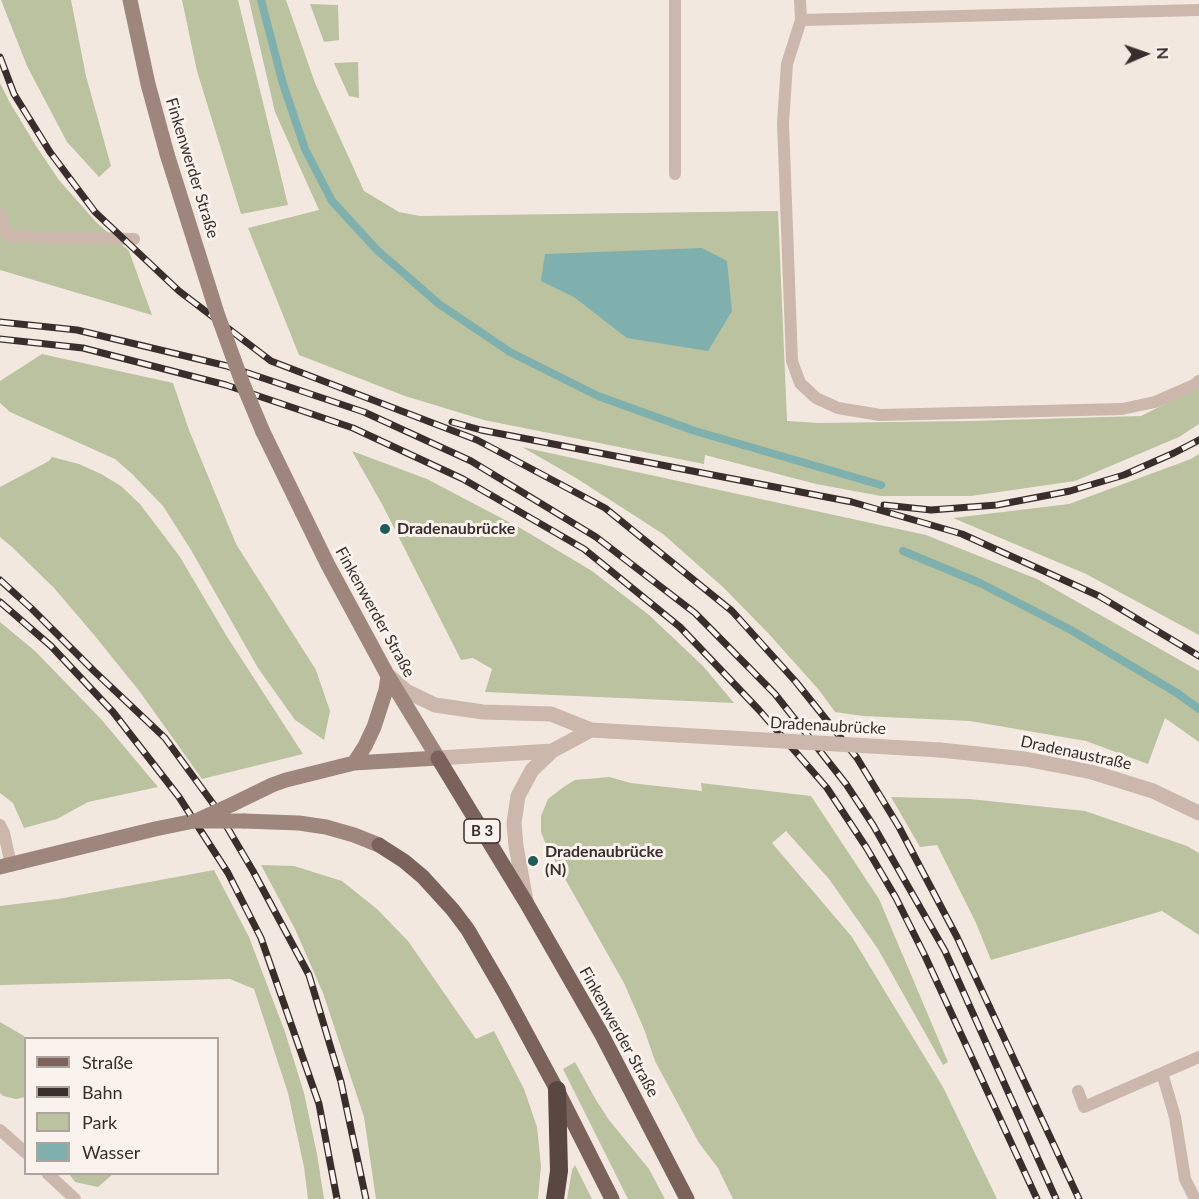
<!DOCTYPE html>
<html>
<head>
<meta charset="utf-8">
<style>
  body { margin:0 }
  #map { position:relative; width:1199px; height:1199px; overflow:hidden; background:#f3e8e0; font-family:Lato,sans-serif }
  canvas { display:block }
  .legend { position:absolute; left:24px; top:1037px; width:195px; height:138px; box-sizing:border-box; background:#faf3ed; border:2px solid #ada49f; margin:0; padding:8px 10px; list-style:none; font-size:18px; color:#392e2b }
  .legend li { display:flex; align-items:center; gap:12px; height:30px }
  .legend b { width:30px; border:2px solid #ada49f }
  .north { position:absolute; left:1115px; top:24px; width:60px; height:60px; -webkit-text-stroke:4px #faf3ed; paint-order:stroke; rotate:88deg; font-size:16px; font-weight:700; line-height:24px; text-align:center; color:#392e2b }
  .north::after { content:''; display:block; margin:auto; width:21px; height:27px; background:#392e2b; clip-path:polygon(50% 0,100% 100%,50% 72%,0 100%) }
</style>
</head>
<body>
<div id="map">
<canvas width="1199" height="1199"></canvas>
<ul class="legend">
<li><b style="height:8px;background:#7b635c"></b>Straße</li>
<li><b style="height:8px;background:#392e2b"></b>Bahn</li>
<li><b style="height:16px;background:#bac2a0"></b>Park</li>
<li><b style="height:16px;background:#7fb0ad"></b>Wasser</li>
</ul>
<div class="north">N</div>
</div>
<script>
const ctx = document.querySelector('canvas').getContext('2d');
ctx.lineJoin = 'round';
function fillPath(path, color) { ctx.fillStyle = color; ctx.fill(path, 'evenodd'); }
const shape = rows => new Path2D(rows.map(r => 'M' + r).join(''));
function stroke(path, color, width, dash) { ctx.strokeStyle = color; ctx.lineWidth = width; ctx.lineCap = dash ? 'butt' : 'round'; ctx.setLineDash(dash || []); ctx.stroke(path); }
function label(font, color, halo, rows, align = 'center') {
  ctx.font = font + ' Lato,sans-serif'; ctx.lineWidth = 6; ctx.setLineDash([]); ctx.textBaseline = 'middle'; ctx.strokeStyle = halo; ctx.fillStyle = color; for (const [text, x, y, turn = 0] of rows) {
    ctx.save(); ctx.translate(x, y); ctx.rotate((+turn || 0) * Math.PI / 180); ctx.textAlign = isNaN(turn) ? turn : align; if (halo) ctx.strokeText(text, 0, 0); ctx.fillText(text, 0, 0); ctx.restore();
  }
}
fillPath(shape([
  [1,0,71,0,86,76,111,166,99,177,67,142,27,66],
  [182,0,238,0,288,205,241,214,197,71],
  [249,0,286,0,315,83,364,191,399,212,420,216,778,211,787,421,819,423,971,421,1141,416,1199,387,1199,424,1179,437,1075,481,971,496,881,496,816,484,705,455,704,464,484,420,405,396,299,355,248,228,319,210,275,112],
  [310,4,338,5,339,40,324,42],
  [358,62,359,98,349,96,334,63],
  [0,83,9,101,36,146,59,180,96,222,129,251,152,315,0,270],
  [42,354,173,383,189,430,236,544,316,670,330,711,324,740,295,720,258,668,191,550,163,506,132,474,115,459,10,412,0,403,0,381],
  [522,447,926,535,1037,579,1199,671,1199,742,1165,718,1148,764,1086,741,970,721,863,716,835,712,819,690,768,633,724,588,663,534,576,478],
  [352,451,427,479,522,529,592,571,649,615,703,666,734,703,485,692,492,669,473,658,461,660,383,506],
  [1199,454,1199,635,1086,574,953,518,1069,504,1191,459],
  [52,457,79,464,101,474,121,486,140,504,180,557,226,635,303,754,202,779,140,692,95,636,54,588,12,547,0,537,0,487,49,461],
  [0,622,35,651,101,719,158,787,88,802,57,819,24,828,13,803,0,793],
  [609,777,631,783,702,791,701,783,811,796,879,899,948,1062,943,1065,878,949,829,879,786,831,772,843,852,937,943,1087,997,1199,733,1199,718,1168,699,1143,655,1061,644,1029,624,983,547,847,541,832,541,816,548,799,565,786,575,780],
  [891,797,969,799,1085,811,1187,846,1199,853,1199,935,1162,911,991,960,976,923,937,845,920,847],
  [261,865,294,866,342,881,377,909,408,941,476,1039,494,1031,524,1089,537,1127,541,1166,538,1199,376,1199,364,1117,323,993,295,929],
  [214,870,249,937,285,1032,304,1093,317,1154,324,1199,308,1199,304,1167,288,1093,254,989,230,979,0,985,0,906,58,899],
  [0,1022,24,1036,26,1055,25,1097,16,1099,3,1096,0,1093],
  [575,1062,596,1100,609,1120,649,1169,665,1199,628,1199,563,1069],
  [575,1165,592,1199,567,1199,572,1170],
  [69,1174,113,1174,98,1187,75,1182]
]), '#bac2a0');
fillPath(shape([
  [702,248,727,261,732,311,708,351,627,338,574,297,541,281,545,254]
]), '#7fb0ad');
stroke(shape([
  [261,0,283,84,305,149,332,201,377,250,439,304,510,352,598,396,695,431,881,485],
  [903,551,980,583,1071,630,1177,693,1199,709]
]), '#7fb0ad', 8);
stroke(shape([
  [800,0,801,20,1199,10],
  [801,20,787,64,783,123,792,361,800,383,816,398,838,408,880,415,1122,409,1155,402,1194,385,1199,381],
  [675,174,675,0],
  [0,214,8,236,134,239],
  [0,825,4,833,11,865],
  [1162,1073,1175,1117,1185,1179,1195,1199],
  [1078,1091,1084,1107,1199,1057],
  [0,1130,26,1153],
  [48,1174,75,1199]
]), '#cbb7ac', 12);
stroke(shape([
  [390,677,406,691,435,705,483,712,551,714,591,730,678,735],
  [940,750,1025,759,1092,772,1153,791,1199,813],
  [438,758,552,751],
  [526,901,516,846,514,823,518,796,532,770,552,751,591,730]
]), '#cbb7ac', 15);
stroke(shape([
  [130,0,148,84,167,154],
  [354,763,365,746,374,727,386,690,388,676],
  [233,804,272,785,286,780,354,763,438,758,388,676,328,565,263,432],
  [244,821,299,823,326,827,354,835,379,845],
  [0,867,155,829,194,821]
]), '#9f867d', 15);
stroke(shape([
  [438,758,527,904,602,1035,687,1199],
  [379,845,404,861,423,877,453,910,468,930,504,992,557,1090,612,1199]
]), '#7b635c', 15);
stroke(shape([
  [555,1199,559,1171,557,1090]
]), '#5a4742', 18);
const rail = shape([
  [0,57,14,94,50,152,95,212,179,291,271,361,477,440,605,508,732,611,796,682,857,758,899,827,957,937,1079,1199],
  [0,322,77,330,227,366,364,412,471,461,596,537,695,613,775,694,846,784,873,825,945,951,1056,1199],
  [0,339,83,348,226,385,353,428,463,479,584,549,680,627,759,710,827,788,866,847,896,898,925,956,1037,1199],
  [452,422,481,430,852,502,962,534,1099,596,1199,656],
  [884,505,931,510,997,505,1070,491,1124,475,1174,453,1199,440],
  [0,580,31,608,94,671,165,738,214,805,253,871,309,975,341,1082,366,1199],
  [0,602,51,646,113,712,179,797,228,873,261,938,319,1104,337,1199]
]);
stroke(rail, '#392e2b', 7);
stroke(rail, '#faf3ed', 4.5, [14]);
stroke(shape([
  [678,735,940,750]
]), '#cbb7ac', 15);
stroke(shape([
  [167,154,217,313,242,382,263,432],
  [200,819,233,804],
  [194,821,244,821]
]), '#9f867d', 15);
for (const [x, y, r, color] of [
  [385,529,6,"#205b59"],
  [533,861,6,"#205b59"]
]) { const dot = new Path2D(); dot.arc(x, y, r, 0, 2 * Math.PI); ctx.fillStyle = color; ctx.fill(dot); stroke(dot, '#faf3ed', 2); }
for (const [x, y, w] of [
  [482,831,36]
]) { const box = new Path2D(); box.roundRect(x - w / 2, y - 12, w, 24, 4.5); ctx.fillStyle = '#faf3ed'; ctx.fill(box); stroke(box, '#392e2b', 1.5); }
label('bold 15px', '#392e2b', null, [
  ["B 3",482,831]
]);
label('16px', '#392e2b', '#faf3ed', [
  ["Finkenwerder Straße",192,168,73],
  ["Finkenwerder Straße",375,612,61],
  ["Dradenaubrücke",828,726,3],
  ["Dradenaustraße",1076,753,12],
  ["Finkenwerder Straße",619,1032,61]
]);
label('bold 16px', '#392e2b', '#faf3ed', [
  ["Dradenaubrücke",397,529],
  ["Dradenaubrücke",545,852],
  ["(N)",545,870]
], 'left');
</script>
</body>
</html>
